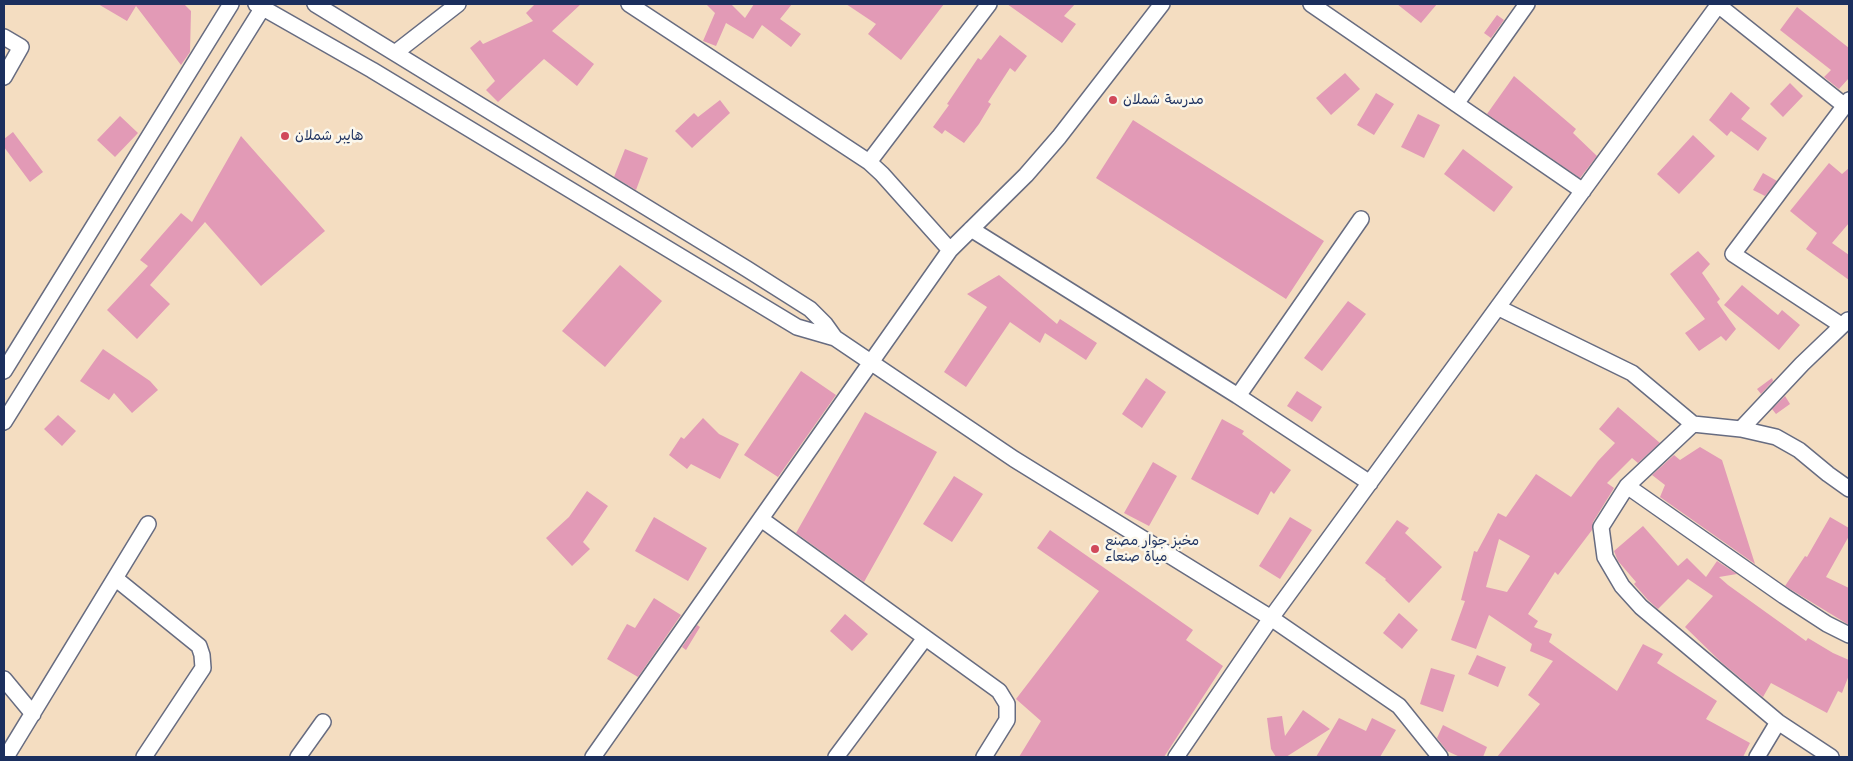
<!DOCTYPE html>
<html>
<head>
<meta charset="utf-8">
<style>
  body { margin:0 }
  #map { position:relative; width:1853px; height:761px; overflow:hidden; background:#f4ddc1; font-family:Mali,sans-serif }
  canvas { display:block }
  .frame { position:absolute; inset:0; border:5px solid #1b2f5e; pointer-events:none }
</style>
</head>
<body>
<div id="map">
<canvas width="1853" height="761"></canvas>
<div class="frame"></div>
</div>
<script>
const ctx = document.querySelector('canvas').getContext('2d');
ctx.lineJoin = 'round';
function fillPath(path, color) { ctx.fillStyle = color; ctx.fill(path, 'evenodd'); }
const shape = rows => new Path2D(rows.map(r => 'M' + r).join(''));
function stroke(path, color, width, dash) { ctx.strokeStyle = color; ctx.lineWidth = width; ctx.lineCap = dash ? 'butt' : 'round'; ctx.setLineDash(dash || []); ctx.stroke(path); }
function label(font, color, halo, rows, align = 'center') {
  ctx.font = font + ' Mali,"Playpen Sans Arabic",sans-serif'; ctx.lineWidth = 5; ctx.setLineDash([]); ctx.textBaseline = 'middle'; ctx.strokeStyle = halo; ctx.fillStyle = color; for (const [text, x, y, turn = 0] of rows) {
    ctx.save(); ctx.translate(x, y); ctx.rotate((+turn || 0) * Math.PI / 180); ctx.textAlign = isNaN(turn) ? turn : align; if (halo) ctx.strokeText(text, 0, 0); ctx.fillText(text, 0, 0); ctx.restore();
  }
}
fillPath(shape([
  [98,4,184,4,191,11,190,52,181,65,136,6,127,21],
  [535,4,581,4,552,31,594,64,577,86,544,59,498,102,486,90,495,81,470,48,480,40,483,44,533,21,526,13],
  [706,4,731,4,745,18,754,4,792,4,780,19,801,34,791,47,762,25,753,39,726,23,716,46,703,41,715,13],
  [846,4,944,4,901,60,868,34,876,24],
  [1007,4,1075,4,1064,16,1076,24,1062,43],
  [1397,4,1437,4,1421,23],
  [1797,7,1849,48,1849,78,1839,89,1824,77,1831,70,1780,30],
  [1497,15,1504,20,1491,38,1484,33],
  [1000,35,1027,56,1015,72,1010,68,988,102,991,104,979,124,964,143,945,130,942,134,933,127,949,105,947,104,978,58,981,60],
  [1345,73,1360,89,1331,115,1316,98],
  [1514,76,1576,129,1573,133,1597,156,1580,178,1487,114],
  [1790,83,1803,96,1783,117,1770,104],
  [1731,92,1750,108,1741,119,1767,138,1758,151,1731,131,1727,136,1709,120],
  [1376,93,1394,104,1374,135,1357,125],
  [720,100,730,113,692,148,675,131,694,113,698,117],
  [1418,114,1440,125,1424,158,1401,147],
  [120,116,138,133,115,157,97,140],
  [1133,120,1324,241,1286,299,1096,178],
  [13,132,43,172,30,182,4,147,4,139],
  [1693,135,1715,156,1679,194,1657,174],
  [241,136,325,231,261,286,205,222,150,285,170,304,137,339,107,310,148,266,140,260,181,213,192,222],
  [625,149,648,158,636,190,614,177],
  [1463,149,1513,187,1494,212,1444,174],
  [1829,163,1842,174,1849,168,1849,223,1832,243,1849,255,1849,280,1806,249,1817,233,1790,211],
  [1763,173,1777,181,1765,196,1753,190],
  [1698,251,1710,264,1702,273,1720,299,1717,302,1736,329,1726,341,1721,336,1699,351,1685,333,1705,319,1670,274],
  [620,265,662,301,605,367,562,331],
  [999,275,1057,324,1060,319,1097,343,1086,360,1045,333,1040,343,1010,322,966,387,944,372,987,307,967,294],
  [1742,285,1778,315,1782,310,1800,325,1779,350,1724,305],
  [1348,301,1366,314,1322,371,1304,358],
  [103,349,150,381,158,390,132,413,114,393,109,400,80,381],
  [801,371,836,395,778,477,744,455],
  [1146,378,1166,392,1142,428,1122,414],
  [1772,378,1773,381,1761,394,1757,389],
  [1297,391,1322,407,1312,422,1287,406],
  [1785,396,1790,404,1776,414,1772,409],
  [1618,407,1660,443,1638,463,1632,458,1607,483,1614,488,1593,522,1592,530,1558,575,1555,572,1528,614,1538,621,1534,627,1552,634,1549,642,1617,691,1643,644,1663,654,1657,663,1717,701,1706,719,1750,743,1743,757,1497,757,1540,704,1528,695,1553,661,1530,651,1532,644,1489,615,1476,649,1451,640,1465,601,1461,600,1474,551,1477,552,1498,513,1506,517,1536,474,1571,497,1598,461,1615,443,1599,429],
  [1499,539,1530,556,1507,592,1486,587],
  [865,412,937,452,864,582,796,533],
  [58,415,76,431,62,446,44,429],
  [703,418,719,434,739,444,720,479,691,464,687,469,669,455,681,437,684,439],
  [1222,419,1244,431,1242,434,1291,470,1274,494,1271,491,1258,515,1191,479],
  [1700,447,1722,460,1755,564,1660,497,1665,485,1652,475,1674,455,1680,460],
  [1153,462,1177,476,1149,526,1124,513],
  [954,476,983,494,952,542,923,524],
  [587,491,608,506,583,542,590,549,572,566,546,538,569,517],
  [654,517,707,548,688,581,635,551],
  [1290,517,1312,530,1280,579,1259,566],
  [1830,517,1849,528,1849,536,1826,577,1849,588,1849,625,1785,586,1805,556,1807,557],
  [1397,520,1409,528,1405,533,1442,567,1409,603,1385,580,1386,579,1365,563],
  [1643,526,1678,566,1687,558,1706,577,1717,561,1737,574,1719,577,1728,585,1806,641,1808,638,1833,653,1849,660,1849,675,1842,693,1838,691,1827,713,1771,683,1763,697,1721,662,1685,627,1713,596,1688,579,1658,609,1648,600,1634,584,1636,582,1618,561,1614,551],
  [1050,530,1193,630,1186,640,1223,666,1164,757,1019,757,1041,721,1016,699,1099,591,1037,548],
  [654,598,681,615,638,677,607,659,627,624,635,628],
  [1399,613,1418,630,1402,649,1383,633],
  [845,614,868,634,852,651,830,631],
  [697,625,700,627,686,650,682,647],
  [1477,655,1506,667,1498,687,1468,674],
  [1431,668,1455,675,1443,712,1420,704],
  [1303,710,1330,729,1286,757,1276,757,1271,749,1267,718,1282,716,1285,736],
  [1339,718,1366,731,1372,718,1396,730,1380,757,1316,757],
  [1443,725,1487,747,1483,757,1460,757,1447,751,1437,738]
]), '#e29ab6');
const minor = shape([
  [256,4,372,70,797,327,835,338],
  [315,4,747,269,810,309,825,324,835,338,1014,459,1271,618,1399,706,1440,757],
  [629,4,869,162,882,174,950,250],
  [1311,4,1583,191],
  [1718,5,1845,106],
  [4,37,21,47,4,77],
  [395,53,458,4],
  [1456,104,1527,4],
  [869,162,989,4],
  [971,229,1238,396,1370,483],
  [1499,308,1632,373,1693,424,1741,429,1776,437,1799,450,1828,474,1849,489],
  [1841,325,1733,254,1849,100],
  [4,371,231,4],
  [1238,396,1361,219],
  [4,422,265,4],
  [1693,424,1627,486,1601,527,1605,557,1622,586,1641,607,1778,722,1831,757],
  [1741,429,1802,364,1848,320],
  [1627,486,1784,596,1827,624,1849,635],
  [761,519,999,691,1007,704,1007,720,984,757],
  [115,578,199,646,202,655,203,668,144,757],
  [4,679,33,714],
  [6,757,148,524],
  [298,757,323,722],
  [593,757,950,250,1026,175,1059,137,1162,4],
  [836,757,925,638],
  [1176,757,1271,618,1719,4],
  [1757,757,1778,722]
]);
stroke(minor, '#676c81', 18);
stroke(minor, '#fff', 15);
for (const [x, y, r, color] of [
  [1113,100,5,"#d1495b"],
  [285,136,5,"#d1495b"],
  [1095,549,5,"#d1495b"]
]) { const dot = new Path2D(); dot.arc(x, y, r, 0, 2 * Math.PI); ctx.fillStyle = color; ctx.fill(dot); stroke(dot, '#fbf7ec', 2); }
label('14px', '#1b2f5e', '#fbf7ec', [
  ["مدرسة شملان",1123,100],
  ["هايبر شملان",295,136],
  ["مخبز جوار مصنع",1105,541],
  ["مياة صنعاء",1105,557]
], 'left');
</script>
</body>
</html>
